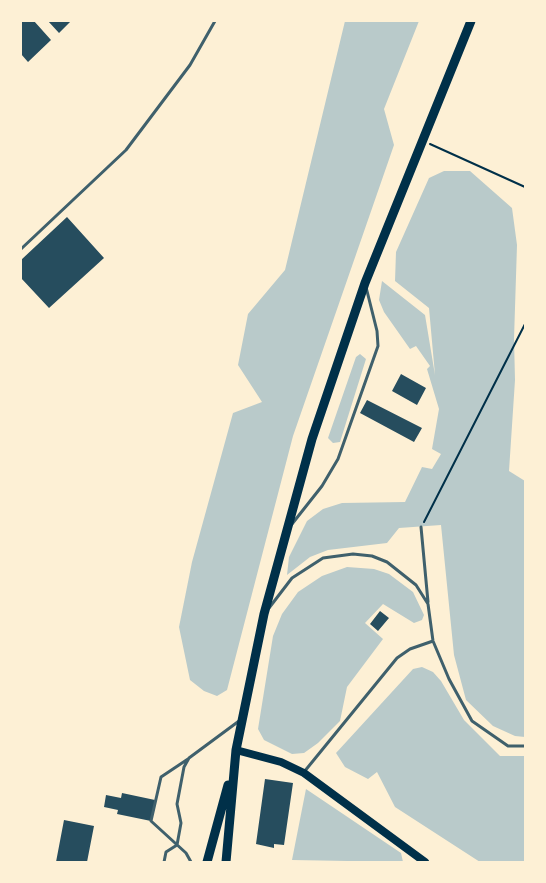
<!DOCTYPE html>
<html>
<head>
<meta charset="utf-8">
<style>
  body { margin:0 }
  #map { position:relative; width:546px; height:883px; overflow:hidden; background:#fdf0d5; font-family:Helvetica,sans-serif }
  canvas { display:block }
  .frame { position:absolute; inset:0; border:22px solid #fdf0d5; pointer-events:none }
</style>
</head>
<body>
<div id="map">
<canvas width="546" height="883"></canvas>
<div class="frame"></div>
</div>
<script>
const ctx = document.querySelector('canvas').getContext('2d');
ctx.lineJoin = 'round';
function fillPath(path, color) { ctx.fillStyle = color; ctx.fill(path, 'evenodd'); }
const shape = rows => new Path2D(rows.map(r => 'M' + r).join(''));
function stroke(path, color, width, dash) { ctx.strokeStyle = color; ctx.lineWidth = width; ctx.lineCap = dash ? 'butt' : 'round'; ctx.setLineDash(dash || []); ctx.stroke(path); }
fillPath(shape([
  [345,21,419,21,384,109,394,145,293,436,227,690,217,696,204,691,190,680,179,627,192,562,233,413,262,402,238,365,248,314,285,270],
  [444,171,470,171,512,208,517,245,514,339,515,380,509,471,525,481,525,737,515,736,493,726,466,700,454,655,441,525,399,528,387,543,328,550,310,557,287,575,289,557,307,521,323,509,342,503,405,502,422,467,432,469,441,454,432,449,439,409,427,369,430,366,416,346,410,349,384,312,379,300,382,281,425,315,435,375,429,308,395,281,396,252,429,178],
  [360,354,366,359,340,442,333,443,328,438,356,357],
  [347,567,374,569,389,574,413,592,424,615,422,620,414,623,383,604,365,623,383,639,347,687,340,721,318,743,304,753,292,754,264,740,258,729,273,636,282,614,298,592,322,576],
  [422,667,433,672,441,681,464,720,500,756,525,756,525,862,480,862,395,807,377,772,368,779,345,767,336,753,413,669],
  [306,789,401,853,403,862,292,860]
]), '#b9caca');
fillPath(shape([
  [21,21,34,21,51,40,28,62,21,54],
  [48,21,71,21,59,33],
  [67,217,104,258,49,308,21,278,21,260],
  [401,374,426,388,417,405,392,391],
  [367,400,422,428,414,442,360,413],
  [380,611,389,618,378,631,370,624],
  [265,779,293,783,284,845,274,844,274,848,256,844],
  [122,793,155,800,151,821,117,814,118,810,104,807,106,795,121,798],
  [64,820,94,826,87,862,56,862]
]), '#264d5e');
stroke(shape([
  [430,144,525,187],
  [424,522,525,324]
]), '#003049', 2);
stroke(shape([
  [21,249,126,150,190,65,215,21],
  [292,524,322,486,338,459,378,346,377,331,366,287],
  [421,527,428,602],
  [269,608,292,578,323,558,353,554,372,556,387,562,416,585,428,604,433,641,449,679,472,721,508,746,525,746],
  [188,759,161,777,151,821,186,853,191,862],
  [304,772,397,658,410,649,433,641],
  [164,862,166,852,177,845,181,823,177,804,184,767,189,758,239,721]
]), '#3f606c', 3);
stroke(shape([
  [236,750,281,762,304,773,425,862]
]), '#003049', 8);
stroke(shape([
  [207,862,228,785],
  [226,862,236,750,264,614,312,439,365,283,471,21]
]), '#003049', 9);
</script>
</body>
</html>
